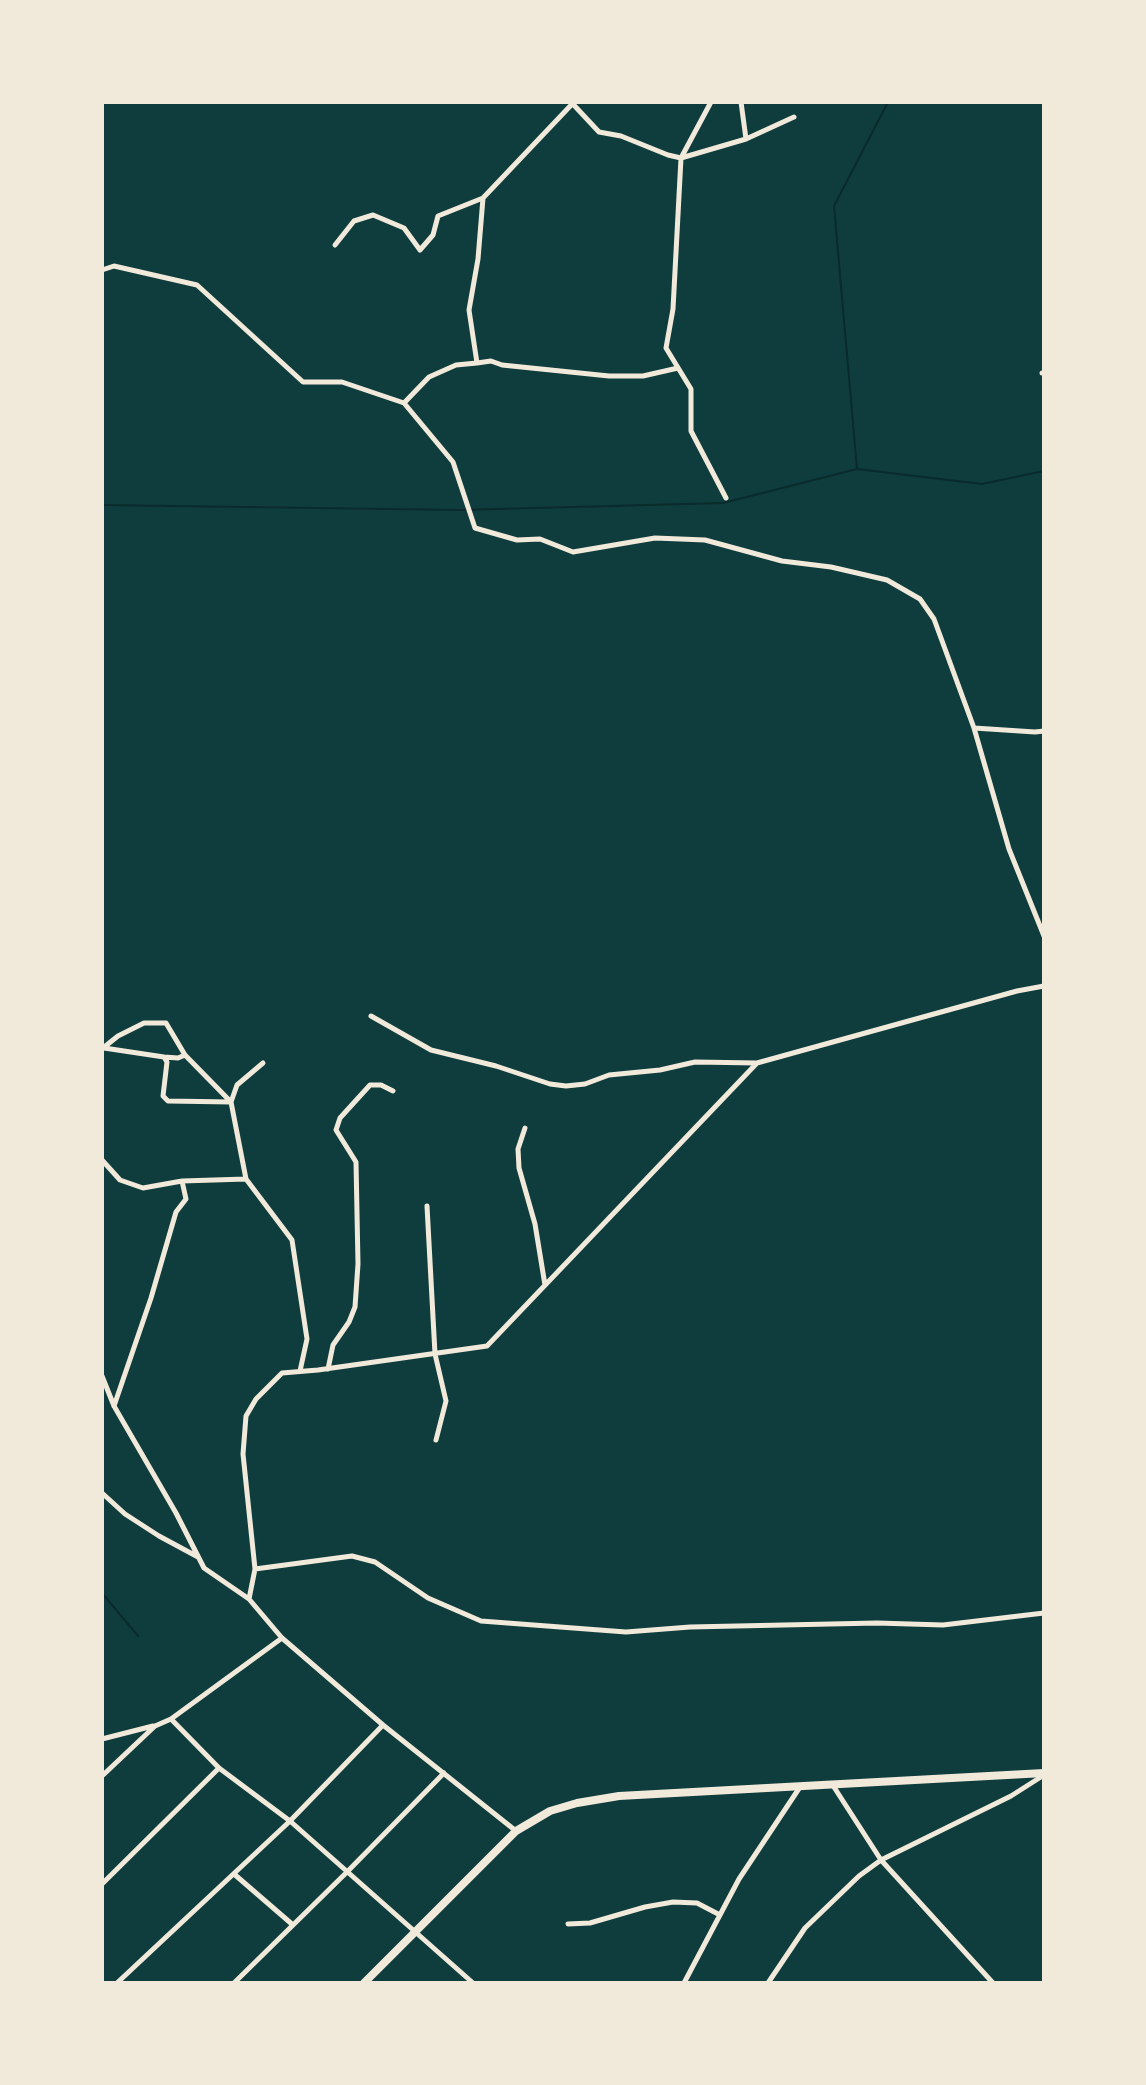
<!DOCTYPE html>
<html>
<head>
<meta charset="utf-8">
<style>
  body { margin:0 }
  #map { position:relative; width:1146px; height:2085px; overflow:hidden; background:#0f3d3e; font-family:"IBM Plex Sans",sans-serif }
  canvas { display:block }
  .frame { position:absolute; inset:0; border:104px solid #f1e9da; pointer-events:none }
</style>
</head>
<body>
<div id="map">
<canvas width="1146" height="2085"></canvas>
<div class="frame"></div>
</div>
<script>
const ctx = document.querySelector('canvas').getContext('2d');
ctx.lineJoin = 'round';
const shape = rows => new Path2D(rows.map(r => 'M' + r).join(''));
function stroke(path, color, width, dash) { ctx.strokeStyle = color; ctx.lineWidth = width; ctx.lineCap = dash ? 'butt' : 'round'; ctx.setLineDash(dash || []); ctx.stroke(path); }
stroke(shape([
  [857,469,834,206,888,102],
  [102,505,459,510,723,503,857,469,982,484,1044,471],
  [102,1593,138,1636]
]), '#0a2a2b', 2);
stroke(shape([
  [571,102,599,132,621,136,668,155,681,158,746,139,794,117],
  [711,102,681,158,673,309,666,348,691,389,691,431,726,498],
  [741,102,746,139],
  [483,198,574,102],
  [335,245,354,221,373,215,404,228,420,250,433,235,438,216,483,198,478,259,469,310,477,363,456,365,429,377,404,403],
  [102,270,114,266,197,285,303,382,342,382,404,403,453,462,475,528,517,540,540,539,573,552,655,538,705,540,782,561,831,567,887,580,920,599,934,619,974,728,1009,849,1044,936],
  [477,363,491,361,502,365,609,376,643,376,678,368],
  [1042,373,1044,373],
  [974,728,1035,732,1044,731],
  [371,1016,431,1050,496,1066,550,1084,566,1086,585,1084,609,1075,660,1070,695,1062,757,1063],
  [103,1048,118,1036,144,1023,166,1023,185,1055],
  [104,1048,164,1057,167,1062,163,1096,168,1101,231,1102],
  [164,1057,178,1058,185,1055,231,1102],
  [263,1063,237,1085,231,1102,246,1179,292,1240,307,1339,300,1371],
  [525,1128,518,1149,519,1168,535,1224,545,1285],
  [102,1160,120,1180,143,1188,182,1181,246,1179],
  [427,1206,435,1354,446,1401,436,1440],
  [328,1369,333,1345,349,1322,355,1307,358,1264,356,1162,336,1130,340,1118,370,1085,381,1085,393,1091],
  [102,1376,114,1406,176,1513,204,1568,249,1599,282,1638,383,1725,516,1831],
  [114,1406,151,1298,176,1212,186,1199,182,1181],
  [102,1493,125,1514,159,1536,198,1557],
  [255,1569,352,1556,375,1562,428,1598,481,1621,626,1632,690,1627,877,1623,943,1625,1044,1613],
  [249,1599,255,1569,243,1454,246,1416,256,1399,282,1373,318,1370,487,1346,757,1063,1017,991,1044,986],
  [171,1719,219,1768,290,1821,473,1983],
  [102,1739,153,1726],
  [102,1776,155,1726,171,1719,282,1638],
  [832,1784,881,1860,993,1983],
  [234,1874,293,1925],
  [102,1884,219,1768],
  [568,1924,590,1923,645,1907,673,1902,697,1903,720,1915],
  [117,1983,290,1821,383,1725],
  [234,1983,347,1872,444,1773],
  [684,1983,739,1879,800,1787],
  [768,1983,805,1928,859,1876,881,1860,1011,1796,1044,1775]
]), '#f1e9da', 5);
stroke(shape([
  [364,1983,516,1831,550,1811,577,1803,619,1796,1044,1773]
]), '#f1e9da', 8);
</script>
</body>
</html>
